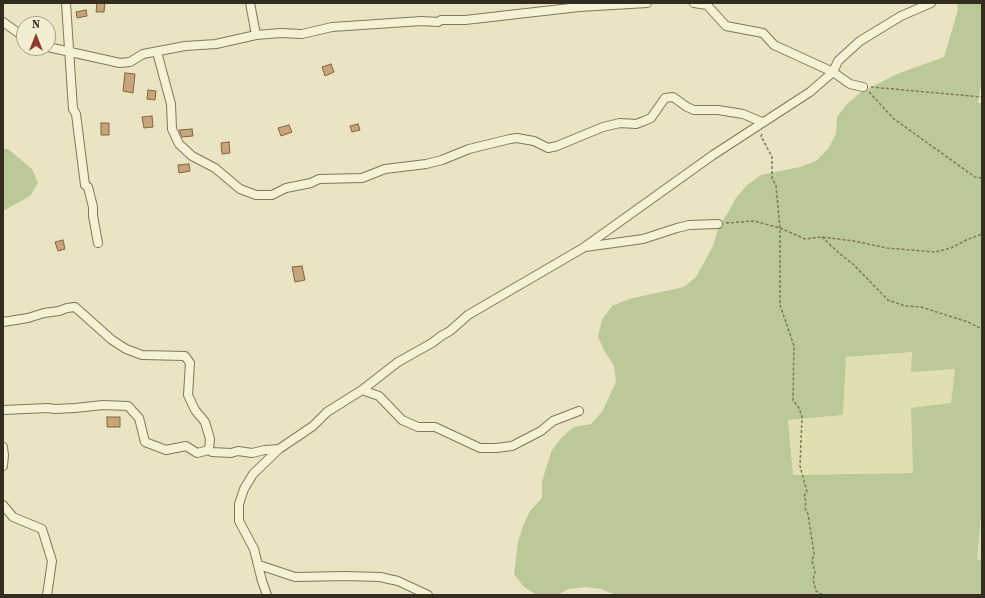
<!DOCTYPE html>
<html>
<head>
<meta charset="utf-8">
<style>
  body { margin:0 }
  #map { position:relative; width:985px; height:598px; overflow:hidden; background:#ebe4c2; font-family:"Source Serif 4",serif }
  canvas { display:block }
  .frame { position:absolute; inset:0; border:4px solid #342c1e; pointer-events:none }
  .north { position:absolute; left:16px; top:16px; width:40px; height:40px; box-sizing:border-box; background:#f3eed1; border:1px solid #a7a089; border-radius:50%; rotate:0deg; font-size:11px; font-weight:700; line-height:16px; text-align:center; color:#342c1e }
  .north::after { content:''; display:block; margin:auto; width:14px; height:18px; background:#8f3b2e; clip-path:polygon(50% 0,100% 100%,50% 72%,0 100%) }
</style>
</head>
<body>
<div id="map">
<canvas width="985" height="598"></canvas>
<div class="frame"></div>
<div class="north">N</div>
</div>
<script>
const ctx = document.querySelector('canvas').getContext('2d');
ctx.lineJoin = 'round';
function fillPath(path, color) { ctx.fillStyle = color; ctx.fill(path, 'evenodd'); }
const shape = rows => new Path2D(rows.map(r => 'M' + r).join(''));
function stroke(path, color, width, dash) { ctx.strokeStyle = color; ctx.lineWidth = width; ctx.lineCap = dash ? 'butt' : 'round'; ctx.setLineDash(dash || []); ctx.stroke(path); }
fillPath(shape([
  [912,352,911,372,955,369,951,403,911,409,913,473,793,475,788,420,843,415,846,357],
  [982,506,982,561,977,559]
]), '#e0dfb0');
fillPath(shape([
  [957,3,982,3,982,78,978,103,982,103,982,506,977,559,982,561,982,595,616,595,601,589,585,587,569,589,557,595,537,595,524,587,514,574,518,542,523,526,530,511,542,498,542,481,552,450,562,437,574,427,591,424,602,412,616,382,614,366,605,352,598,337,602,320,612,306,629,299,684,287,696,277,713,246,718,229,727,214,736,198,747,185,761,175,800,167,816,161,828,149,836,134,837,117,847,104,860,93,897,74,944,57,958,10],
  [912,352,911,372,955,369,951,403,911,408,913,473,793,475,788,420,843,415,846,357],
  [3,149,8,149,32,169,38,183,30,196,3,211]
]), '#bbc897');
const building = shape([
  [97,3,105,3,104,12,96,12,97,3],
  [86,10,87,16,77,18,76,12,86,10],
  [331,64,334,72,325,76,322,67,331,64],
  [125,73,135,74,133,93,123,91,125,73],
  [148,90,156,91,155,100,147,99,148,90],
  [152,116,153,127,144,128,142,117,152,116],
  [101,123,109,123,109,135,101,135,101,123],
  [358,124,360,130,352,132,350,126,358,124],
  [289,125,292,132,281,136,278,128,289,125],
  [192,129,193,136,182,137,179,130,192,129],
  [229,142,230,153,222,154,221,143,229,142],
  [189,164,190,171,179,173,178,165,189,164],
  [63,240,65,249,58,251,55,242,63,240],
  [302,266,305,280,295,282,292,267,302,266],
  [107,417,120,417,120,427,107,427,107,417]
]);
fillPath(building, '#c7a57a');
stroke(building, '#816442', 1);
const minor = shape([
  [66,3,73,109,76,114,85,185,88,187,93,207,93,216,98,243],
  [250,3,256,35],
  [694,3,707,5,726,26,763,33,774,45,833,72,850,84,863,87],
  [3,22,24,37],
  [48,47,120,63,130,62,143,54,185,46,216,44,256,35,281,33,302,34,332,27,422,21,438,22,441,20,465,20,579,7,647,3],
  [157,52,171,104,172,129,179,144,192,156,215,168,240,189,256,195,272,195,286,188,311,183,319,179,362,178,385,169,426,164,442,160,469,149,510,139,517,138,534,141,548,148,557,146,603,127,620,123,636,124,644,121,651,118,665,98,673,97,687,107,694,110,718,110,743,114,762,122],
  [585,247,643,239,677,228,689,225,718,224],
  [3,322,28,318,44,313,59,311,67,308,75,307,112,340,126,349,142,355,185,356,190,363,188,395,195,410,205,422,210,439,209,450],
  [362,390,379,396,402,420,418,427,435,427,480,448,496,448,512,446,541,431,553,421,579,411],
  [3,410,48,408,55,409,75,408,103,405,128,406,139,418,145,442,166,450,186,446,197,453,209,450,212,452,231,453,238,451,252,453,265,450,279,449,313,426,327,412,362,390,398,362,432,343,441,336,450,331,468,315,583,248,713,155,810,92,833,72,838,61,860,41,901,16,931,3],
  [3,447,4,455,3,466],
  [3,505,13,517,42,529,52,561,47,595],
  [259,565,295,577,345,576,380,577,398,581,428,595],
  [267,595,262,581,254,549,239,521,239,504,244,489,253,474,279,449]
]);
stroke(minor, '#83765a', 10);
stroke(shape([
  [871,87,982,97],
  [869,92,894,119,975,177,982,178],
  [762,134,761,136,772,157,772,178,776,186,780,228,780,305,794,346,793,400,799,408,802,417,800,466,807,492,804,496,806,501,805,508,808,514,814,553,812,561,815,572,813,579,816,591,823,595],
  [726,223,754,221,780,228,805,239,822,237,854,241,887,248,935,252,951,248,966,240,982,234],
  [822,237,840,254,853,264,888,300,905,306,921,307,968,322,982,329]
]), '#83765a', 1.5, [3, 2]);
stroke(minor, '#f6f1d5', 8);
</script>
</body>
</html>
